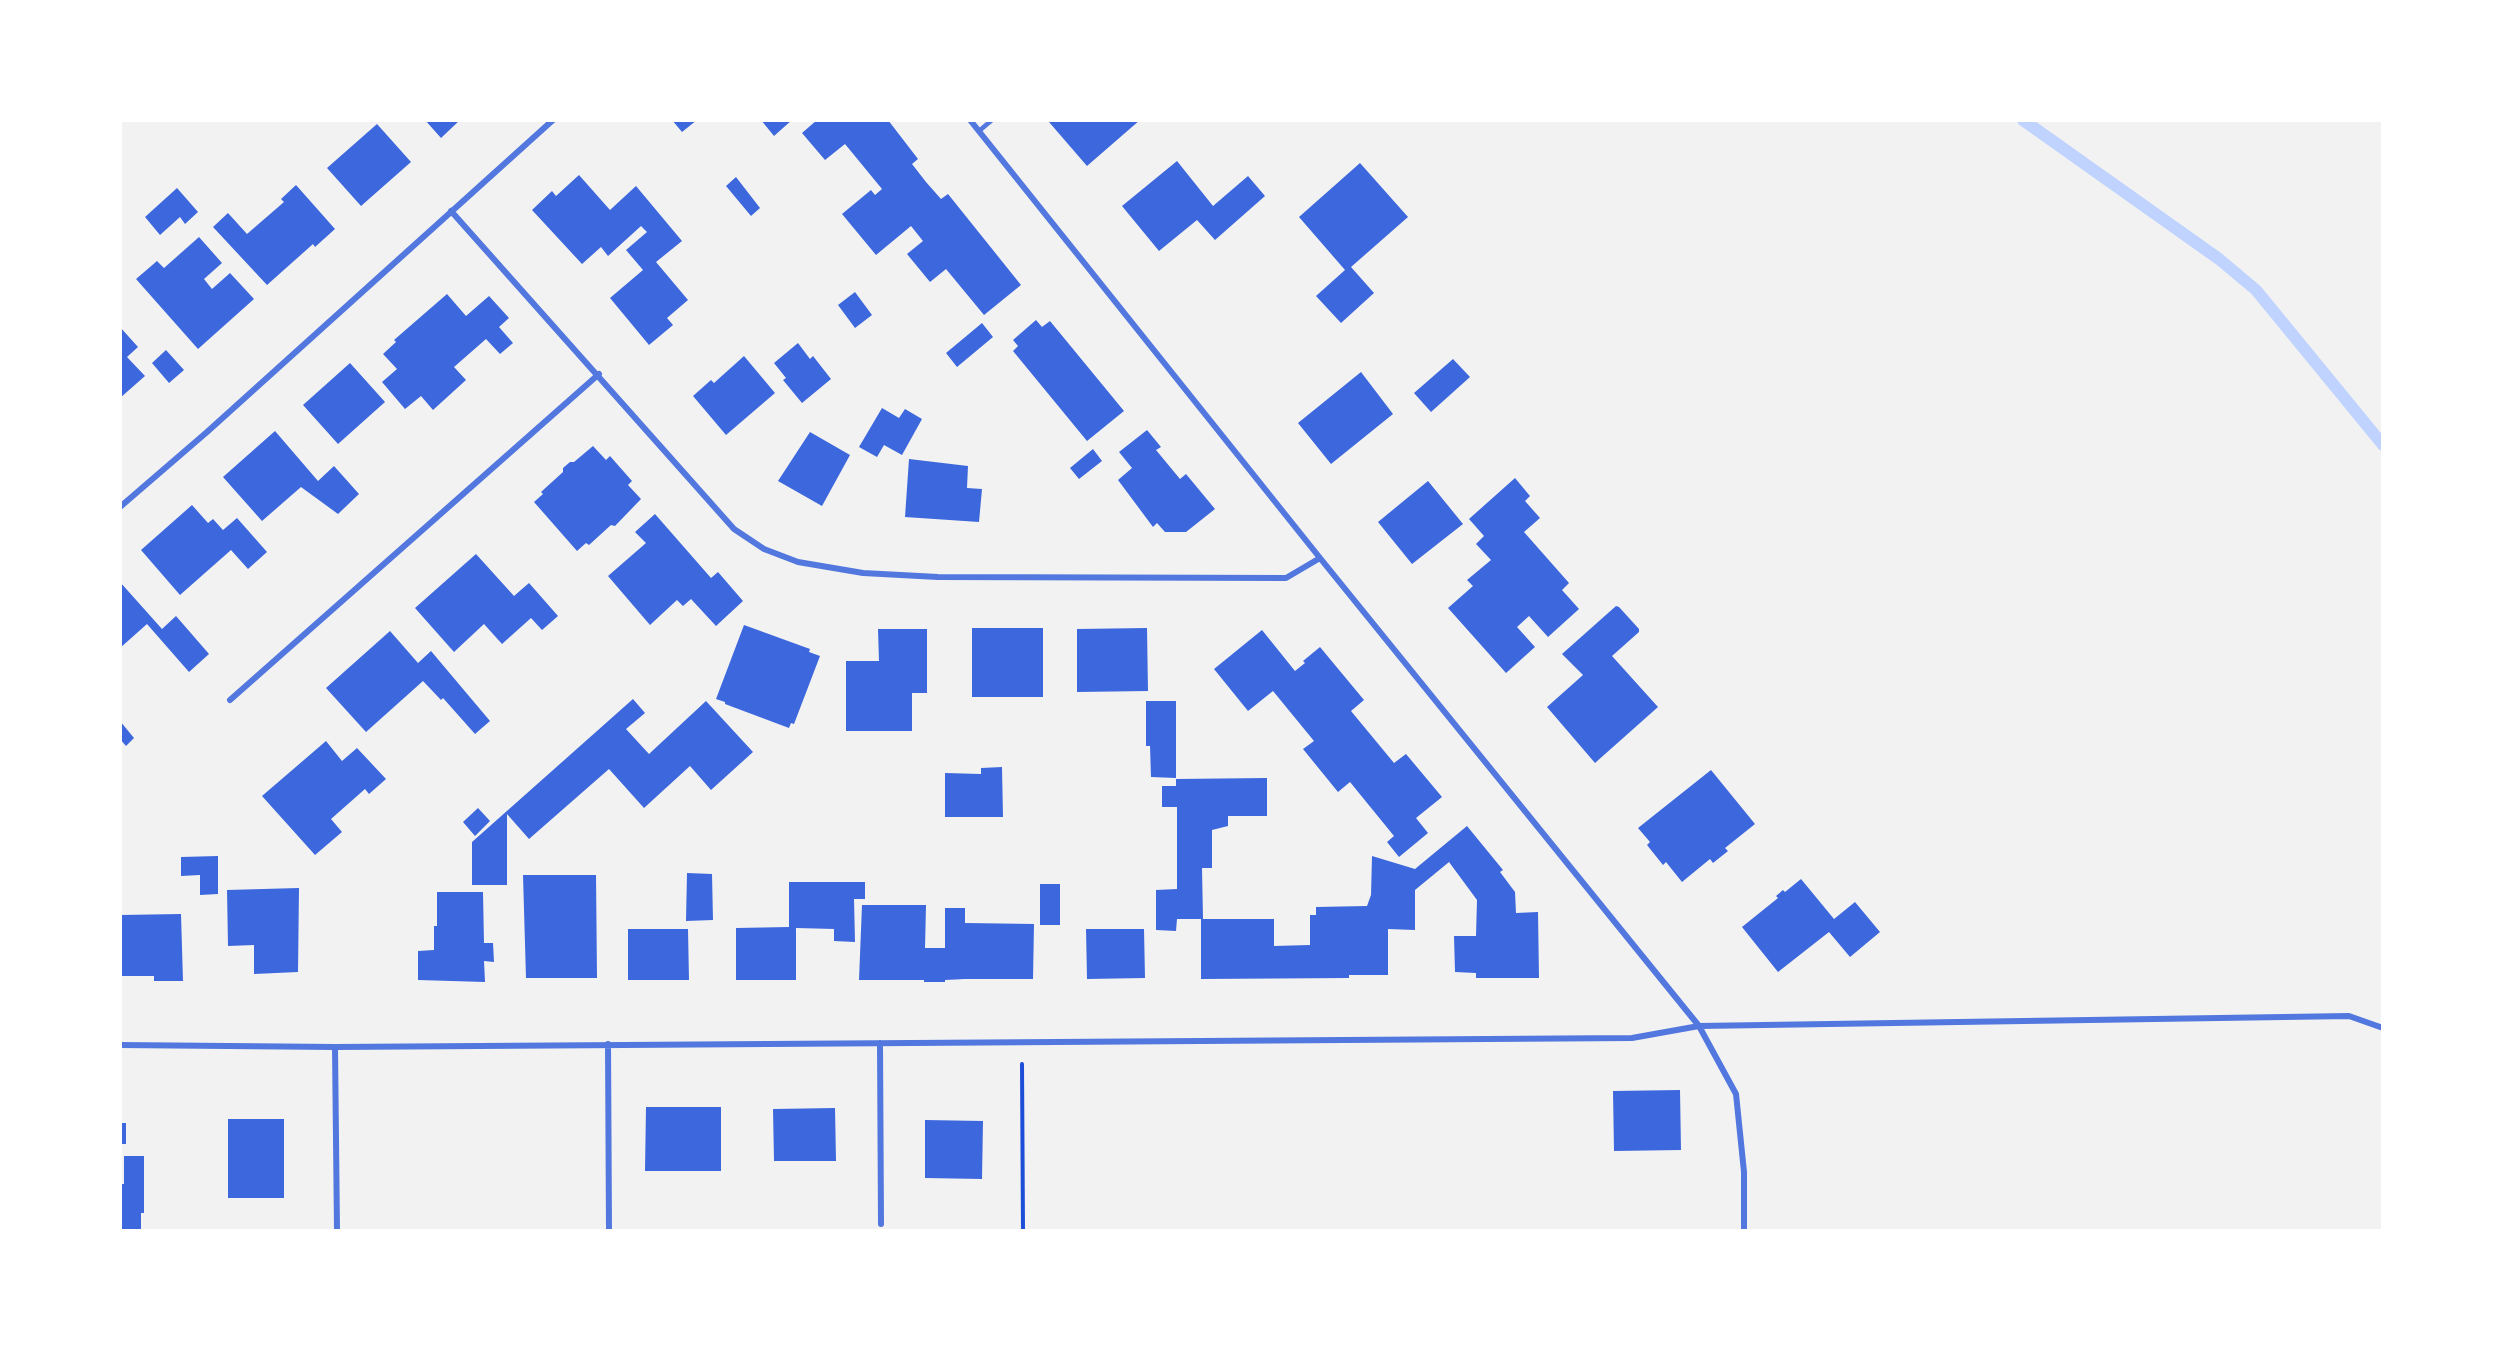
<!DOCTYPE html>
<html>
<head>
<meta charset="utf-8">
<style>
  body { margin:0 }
  #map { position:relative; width:2503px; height:1351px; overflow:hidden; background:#f2f2f2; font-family:Quicksand,sans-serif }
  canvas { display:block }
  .frame { position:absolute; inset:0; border:122px solid #fff; pointer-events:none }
</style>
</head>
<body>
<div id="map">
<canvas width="2503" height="1351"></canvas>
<div class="frame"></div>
</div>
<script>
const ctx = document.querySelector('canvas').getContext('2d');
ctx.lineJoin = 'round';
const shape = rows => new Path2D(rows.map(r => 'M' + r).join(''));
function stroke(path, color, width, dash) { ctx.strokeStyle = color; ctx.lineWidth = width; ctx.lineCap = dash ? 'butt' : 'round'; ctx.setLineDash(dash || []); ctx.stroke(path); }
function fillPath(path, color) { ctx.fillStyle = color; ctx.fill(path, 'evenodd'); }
stroke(shape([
  [2023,120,2219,259,2256,290,2383,445]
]), '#bfd3fe', 12);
fillPath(shape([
  [425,120,460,120,441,138],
  [672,120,697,120,682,132],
  [761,120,792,120,774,136],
  [817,120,888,120,918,159,912,164,926,182,941,199,948,194,1021,285,984,315,946,269,930,282,907,254,923,241,911,226,876,255,842,214,871,190,875,195,882,189,845,144,825,160,802,133],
  [1051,120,1140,120,1087,166,1049,122],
  [377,124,411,162,361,206,327,168],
  [1177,161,1213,206,1248,176,1265,196,1215,240,1197,220,1159,251,1122,206],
  [1360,163,1408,217,1351,267,1374,293,1341,323,1316,296,1345,270,1299,217],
  [579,175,610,210,636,186,682,241,656,262,688,300,667,318,673,325,649,345,610,298,643,270,626,250,647,232,641,226,608,256,601,247,582,264,532,210,552,191,556,196],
  [736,177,760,208,751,216,726,186],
  [296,185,335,229,315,247,313,244,267,285,213,227,228,213,247,234,284,202,281,199],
  [177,188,198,212,185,224,180,217,160,235,145,217],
  [199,237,222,263,204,279,212,289,230,273,254,299,198,349,136,279,157,261,164,268],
  [855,292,872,315,855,328,838,305],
  [447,294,466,316,489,296,509,318,499,327,513,343,500,354,486,339,454,367,466,380,433,410,421,396,405,409,382,382,397,369,383,354,396,342,394,340],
  [1036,320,1042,327,1050,321,1124,411,1087,441,1013,351,1018,346,1013,340],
  [982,323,993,337,957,367,946,353],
  [120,327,138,347,127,357,145,376,120,398],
  [798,343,810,359,813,356,831,379,802,403,783,380,786,378,774,363],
  [166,350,184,370,169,383,152,363],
  [744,356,775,393,726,435,693,396,711,380,714,383],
  [1453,359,1470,377,1431,412,1414,393],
  [350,363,385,402,338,444,303,405],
  [1361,372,1393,414,1331,464,1298,423],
  [882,408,899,418,905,409,922,419,902,455,884,445,877,457,859,447],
  [1147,430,1161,447,1156,450,1180,479,1186,474,1215,509,1186,532,1165,532,1157,523,1153,527,1118,480,1132,468,1119,452],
  [275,431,318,481,334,466,359,494,338,514,301,487,262,521,223,477],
  [810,432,850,455,822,506,778,481],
  [593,446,606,460,610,456,632,481,628,485,641,499,615,526,611,525,589,545,586,543,577,551,534,502,543,494,541,492,563,472,563,468,570,462,574,462],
  [1093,449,1102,461,1079,479,1070,468],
  [909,459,968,466,967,488,982,489,979,522,905,517],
  [1515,478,1530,496,1525,501,1540,518,1524,532,1569,583,1562,590,1579,609,1548,637,1529,616,1517,627,1535,647,1506,673,1448,608,1473,586,1467,580,1491,560,1476,544,1484,536,1469,519],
  [1428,481,1463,524,1412,564,1378,522],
  [192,505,208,523,213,519,223,530,237,518,267,552,248,569,231,550,180,595,141,550],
  [655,514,711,578,718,572,743,601,716,626,691,599,683,606,677,600,650,625,608,576,646,543,635,532],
  [476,554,514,596,529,583,558,616,542,630,531,618,502,644,484,624,454,652,415,608],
  [120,582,162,629,176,616,209,654,189,672,147,624,120,648],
  [1616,606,1619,607,1639,629,1639,632,1612,656,1658,707,1595,763,1547,707,1583,675,1562,654],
  [744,625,810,649,809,652,820,656,794,724,791,723,789,728,725,704,725,702,716,699],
  [972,628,1043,628,1043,697,972,697],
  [1147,628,1148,691,1077,692,1077,629],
  [878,629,927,629,927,693,912,693,912,731,846,731,846,661,879,661],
  [1262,630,1295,671,1305,663,1303,661,1320,647,1364,700,1351,711,1394,763,1406,754,1442,797,1416,818,1428,833,1399,857,1387,842,1394,836,1350,782,1338,792,1303,749,1314,741,1273,691,1248,711,1214,669],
  [390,631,418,663,431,651,490,721,475,734,443,698,441,700,423,681,366,732,326,688],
  [633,699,645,713,626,729,649,754,706,701,753,752,711,790,690,766,644,808,609,769,529,839,507,814,507,885,472,885,472,842],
  [1146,701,1176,701,1176,778,1151,777,1150,746,1146,746],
  [120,721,134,738,126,746,120,739],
  [326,741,342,761,357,748,386,779,369,794,365,789,331,819,342,832,315,855,262,796],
  [1002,767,1003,817,945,817,945,773,981,774,981,768],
  [1711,770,1755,824,1725,848,1728,851,1713,863,1710,859,1682,882,1666,862,1663,865,1647,845,1650,842,1638,828],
  [1267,778,1267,816,1228,816,1228,826,1212,830,1212,868,1202,868,1203,919,1177,919,1176,931,1156,930,1156,890,1177,889,1177,807,1162,807,1162,786,1176,786,1176,779],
  [478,808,490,821,475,836,463,822],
  [1467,826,1503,870,1500,872,1515,892,1516,913,1538,912,1539,978,1476,978,1476,973,1455,972,1454,936,1476,936,1477,900,1449,862,1415,890,1415,930,1388,929,1388,975,1349,975,1349,978,1201,979,1201,919,1274,919,1274,946,1310,945,1310,915,1316,915,1316,907,1367,906,1371,895,1372,856,1415,869],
  [218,856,218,894,200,895,200,875,181,876,181,857],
  [687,873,712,874,713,920,686,921],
  [523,875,596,875,597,978,526,978],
  [1801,879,1834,919,1855,902,1880,932,1850,957,1829,932,1778,972,1742,927,1778,898,1776,896,1783,890,1785,892],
  [789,882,865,882,865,899,854,899,855,942,834,941,834,929,796,928,796,980,736,980,736,928,789,927],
  [1040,884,1060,884,1060,925,1040,925],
  [299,888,298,972,254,974,254,945,228,946,227,890],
  [437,892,483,892,484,943,493,943,494,962,484,961,485,982,418,980,418,951,434,950,434,926,437,926],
  [862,905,926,905,925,948,945,948,945,908,965,908,965,923,1034,924,1033,979,965,979,945,980,945,982,924,982,924,980,859,980],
  [181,914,183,981,154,981,154,976,120,976,120,915],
  [628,929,688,929,689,980,628,980],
  [1086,929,1144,929,1145,978,1087,979],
  [1680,1090,1681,1150,1614,1151,1613,1091],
  [646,1107,721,1107,721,1171,645,1171],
  [835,1108,836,1161,774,1161,773,1109],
  [228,1119,284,1119,284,1198,228,1198],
  [925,1120,983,1121,982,1179,925,1178],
  [120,1123,126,1123,126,1144,120,1144],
  [124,1156,144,1156,144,1213,141,1213,141,1231,120,1231,120,1184,124,1184]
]), '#3d67dc');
stroke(shape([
  [1022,1064,1023,1231]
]), '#1d4ed8', 4);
stroke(shape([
  [979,131,992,120]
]), '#5277de', 4.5);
stroke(shape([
  [970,120,1320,558,1699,1026,1736,1094,1744,1172,1744,1231],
  [451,211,734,529,764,549,798,562,863,573,938,577,1286,578,1320,558],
  [120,507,207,432,553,120],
  [230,700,599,374],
  [880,1043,881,1224],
  [608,1044,609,1231],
  [120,1045,335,1047,1632,1038,1699,1026,2349,1016,2383,1028],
  [335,1047,337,1231]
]), '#5277de', 6);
</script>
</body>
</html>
